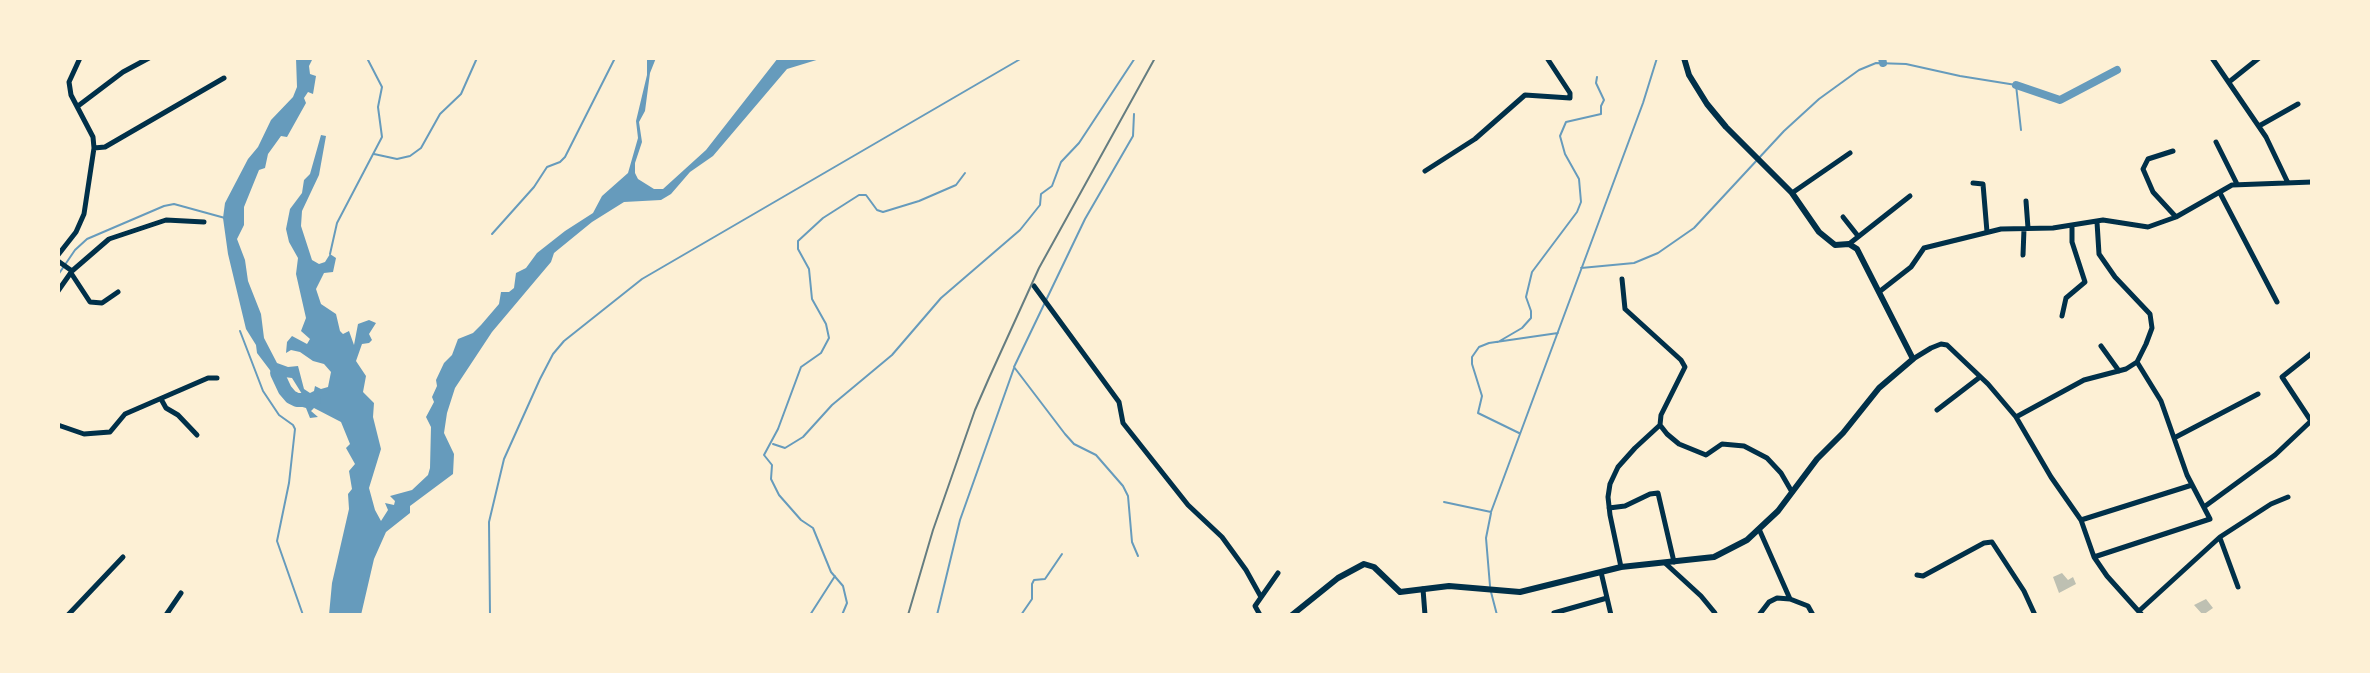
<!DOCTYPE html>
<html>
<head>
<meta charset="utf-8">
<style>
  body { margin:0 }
  #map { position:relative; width:2370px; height:673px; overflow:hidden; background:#fdf0d5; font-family:"Varela Round",sans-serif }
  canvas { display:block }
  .frame { position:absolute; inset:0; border:60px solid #fdf0d5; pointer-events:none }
</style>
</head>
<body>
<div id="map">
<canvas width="2370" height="673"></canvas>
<div class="frame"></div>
</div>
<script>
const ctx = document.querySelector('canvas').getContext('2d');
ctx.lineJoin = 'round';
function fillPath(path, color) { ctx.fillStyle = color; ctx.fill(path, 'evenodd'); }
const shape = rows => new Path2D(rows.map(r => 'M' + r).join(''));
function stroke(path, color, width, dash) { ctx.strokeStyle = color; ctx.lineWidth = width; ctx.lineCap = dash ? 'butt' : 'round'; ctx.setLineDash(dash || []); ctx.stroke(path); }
fillPath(shape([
  [296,58,313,58,309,66,310,74,316,76,313,94,308,92,304,98,306,103,287,137,281,136,268,154,265,168,259,170,244,207,244,225,237,239,245,260,248,281,261,314,264,338,277,363,288,367,298,366,304,389,310,393,314,391,315,386,321,389,328,387,331,372,324,364,313,361,300,352,291,350,286,353,287,342,292,336,307,344,310,339,301,331,306,318,296,274,298,258,289,242,286,229,290,209,302,193,304,180,310,174,321,135,326,136,319,175,302,211,301,226,312,260,319,264,325,262,330,254,336,258,333,272,324,273,316,289,321,304,336,314,340,331,343,334,349,331,354,345,358,324,369,320,376,323,369,334,372,340,369,343,362,344,356,361,366,376,363,392,374,403,373,417,381,449,369,488,375,510,381,521,388,510,385,503,394,505,395,501,390,496,412,490,428,475,430,468,431,427,426,417,434,402,432,397,437,386,436,380,444,363,452,355,458,339,473,333,481,325,499,304,501,292,509,292,514,288,516,273,526,268,537,253,565,231,593,213,602,196,628,173,638,138,636,121,647,75,647,58,656,58,650,73,645,111,639,122,642,142,635,163,635,173,638,179,654,189,663,189,706,150,778,58,823,58,787,69,713,156,690,172,671,194,661,200,624,202,592,222,554,253,551,262,492,332,455,388,447,413,444,433,454,454,453,474,410,506,410,513,386,532,374,559,361,615,329,615,332,583,349,509,348,494,352,489,349,471,355,464,346,448,350,444,341,422,314,408,311,411,318,417,310,418,306,408,299,406,295,401,297,395,302,394,292,378,284,377,288,387,285,390,257,353,256,345,246,329,228,254,223,218,225,203,248,159,258,147,271,120,293,97,297,87]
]), '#669bbc');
stroke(shape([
  [1134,114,1133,136,1085,219,1014,367,1065,434,1074,444,1096,455,1123,486,1128,496,1132,542,1138,556],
  [374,154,397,159,410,156,421,148,440,114,461,94,477,58],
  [492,234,534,187,547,167,560,162,565,157,615,58],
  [330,254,337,223,382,137,378,107,382,87,367,58],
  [1581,268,1634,263,1658,253,1694,228,1784,131,1819,99,1859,70,1876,63,1906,64,1960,76,2016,85,2021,130],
  [58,275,75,250,87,239,164,206,174,204,225,218],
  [240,331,263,391,279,415,293,425,295,429,289,483,277,541,303,615],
  [1498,342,1522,328,1531,318,1531,311,1526,297,1532,272,1577,212,1581,202,1579,179,1565,154,1560,136,1566,122,1601,114,1601,106,1604,100,1596,83,1597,77],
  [1519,433,1478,413,1482,396,1472,364,1472,357,1479,347,1489,343,1558,333],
  [773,444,785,448,803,437,832,405,892,355,941,298,1020,230,1040,205,1041,194,1052,186,1061,162,1079,143,1135,58],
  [1444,502,1491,512,1643,103,1657,58],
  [1490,586,1486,538,1491,513],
  [1491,592,1497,615],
  [490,615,489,522,504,459,540,379,553,354,564,341,642,279,1022,58],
  [810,615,835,576],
  [842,615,847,603,843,586,831,572,813,528,801,520,779,495,771,479,772,465,764,455,778,429,801,367,821,353,829,338,826,324,812,299,809,269,798,249,798,241,823,218,859,195,866,195,877,210,883,212,919,201,956,185,965,173],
  [937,615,960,520,1014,368],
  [1021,615,1032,599,1032,584,1034,580,1045,579,1062,554]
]), '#669bbc', 2);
stroke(shape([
  [1882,58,1883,63],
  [2016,85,2060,100,2117,70]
]), '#669bbc', 8);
stroke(shape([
  [277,373,285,390,291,397,297,400,314,400]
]), '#669bbc', 14);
fillPath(shape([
  [2062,573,2068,580,2073,577,2076,584,2059,593,2053,577],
  [2206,599,2213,608,2203,615,2194,605]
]), '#bec0b2');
stroke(shape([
  [2212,58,2266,137,2288,183],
  [2229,82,2259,58],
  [78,106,123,72,149,58],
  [2259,126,2298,104],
  [2216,142,2237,184],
  [94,148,105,147,224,78],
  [2173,151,2148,159,2143,169,2153,192,2176,217],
  [1425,171,1475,139,1525,95,1570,98,1570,93,1547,58],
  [1973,183,1983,184,1987,232],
  [1792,193,1850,153],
  [2220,193,2277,302],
  [2026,201,2028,228],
  [1843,217,1858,236],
  [1849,244,1910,196],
  [58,255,76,232,84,214,94,148,93,137,71,95,69,82,80,58],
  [2023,255,2024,229],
  [58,261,72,271],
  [71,273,90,302,102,303,118,292],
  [1622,279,1625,309,1681,360,1685,367,1661,415,1660,425,1667,434,1679,444,1706,455,1722,444,1744,446,1767,458,1781,473,1792,492],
  [1034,286,1119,402,1123,423,1188,505,1222,537,1246,570,1261,597],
  [58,291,72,271,109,239,166,220,204,222],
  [1879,292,1911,267,1924,248,2001,229,2053,228,2103,220,2148,227,2176,217,2232,185,2312,182],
  [2062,316,2066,298,2085,282,2072,242,2072,225],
  [2101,346,2119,371],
  [1913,359,1931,348,1941,344,1947,345,1988,384,2016,417,2051,477,2081,520,2094,557,2107,576,2142,615],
  [161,399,166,408,178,415,197,435],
  [1937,410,1980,377],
  [2016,417,2084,380,2126,369,2137,362,2146,344,2152,328,2150,314,2115,277,2099,254,2097,222],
  [58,425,84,434,110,432,125,414,208,378,217,378],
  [2174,438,2258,394],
  [2204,507,2275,455,2311,421,2282,377,2312,353],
  [1609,508,1625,506,1650,494,1658,493,1674,562],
  [2081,520,2192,485],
  [1759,529,1790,599,1808,606,1813,615],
  [2220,538,2238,587],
  [2094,557,2210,519,2187,475,2161,401,2137,362],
  [1665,563,1701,596,1715,613],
  [1621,567,1610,515,1608,497,1610,484,1618,467,1635,448,1660,425],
  [1601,572,1611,615],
  [1917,575,1923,576,1984,543,1992,542,2024,591,2035,615],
  [1423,589,1425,615],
  [2139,611,2220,537,2271,504,2288,497],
  [1554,613,1607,598],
  [68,615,123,557],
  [166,615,181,593],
  [1260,615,1255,606,1278,573],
  [1759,615,1769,602,1777,598,1790,599]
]), '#003049', 5);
stroke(shape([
  [1292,615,1338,578,1364,564,1374,567,1400,592,1449,586,1520,592,1621,567,1714,557,1747,540,1778,511,1817,459,1843,433,1879,388,1913,359,1857,249,1849,244,1835,245,1819,232,1792,193,1726,127,1707,104,1689,75,1684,58]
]), '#003049', 6);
stroke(shape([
  [908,615,933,530,975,410,989,378,1039,268,1155,58]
]), '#657d81', 2);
</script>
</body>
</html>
